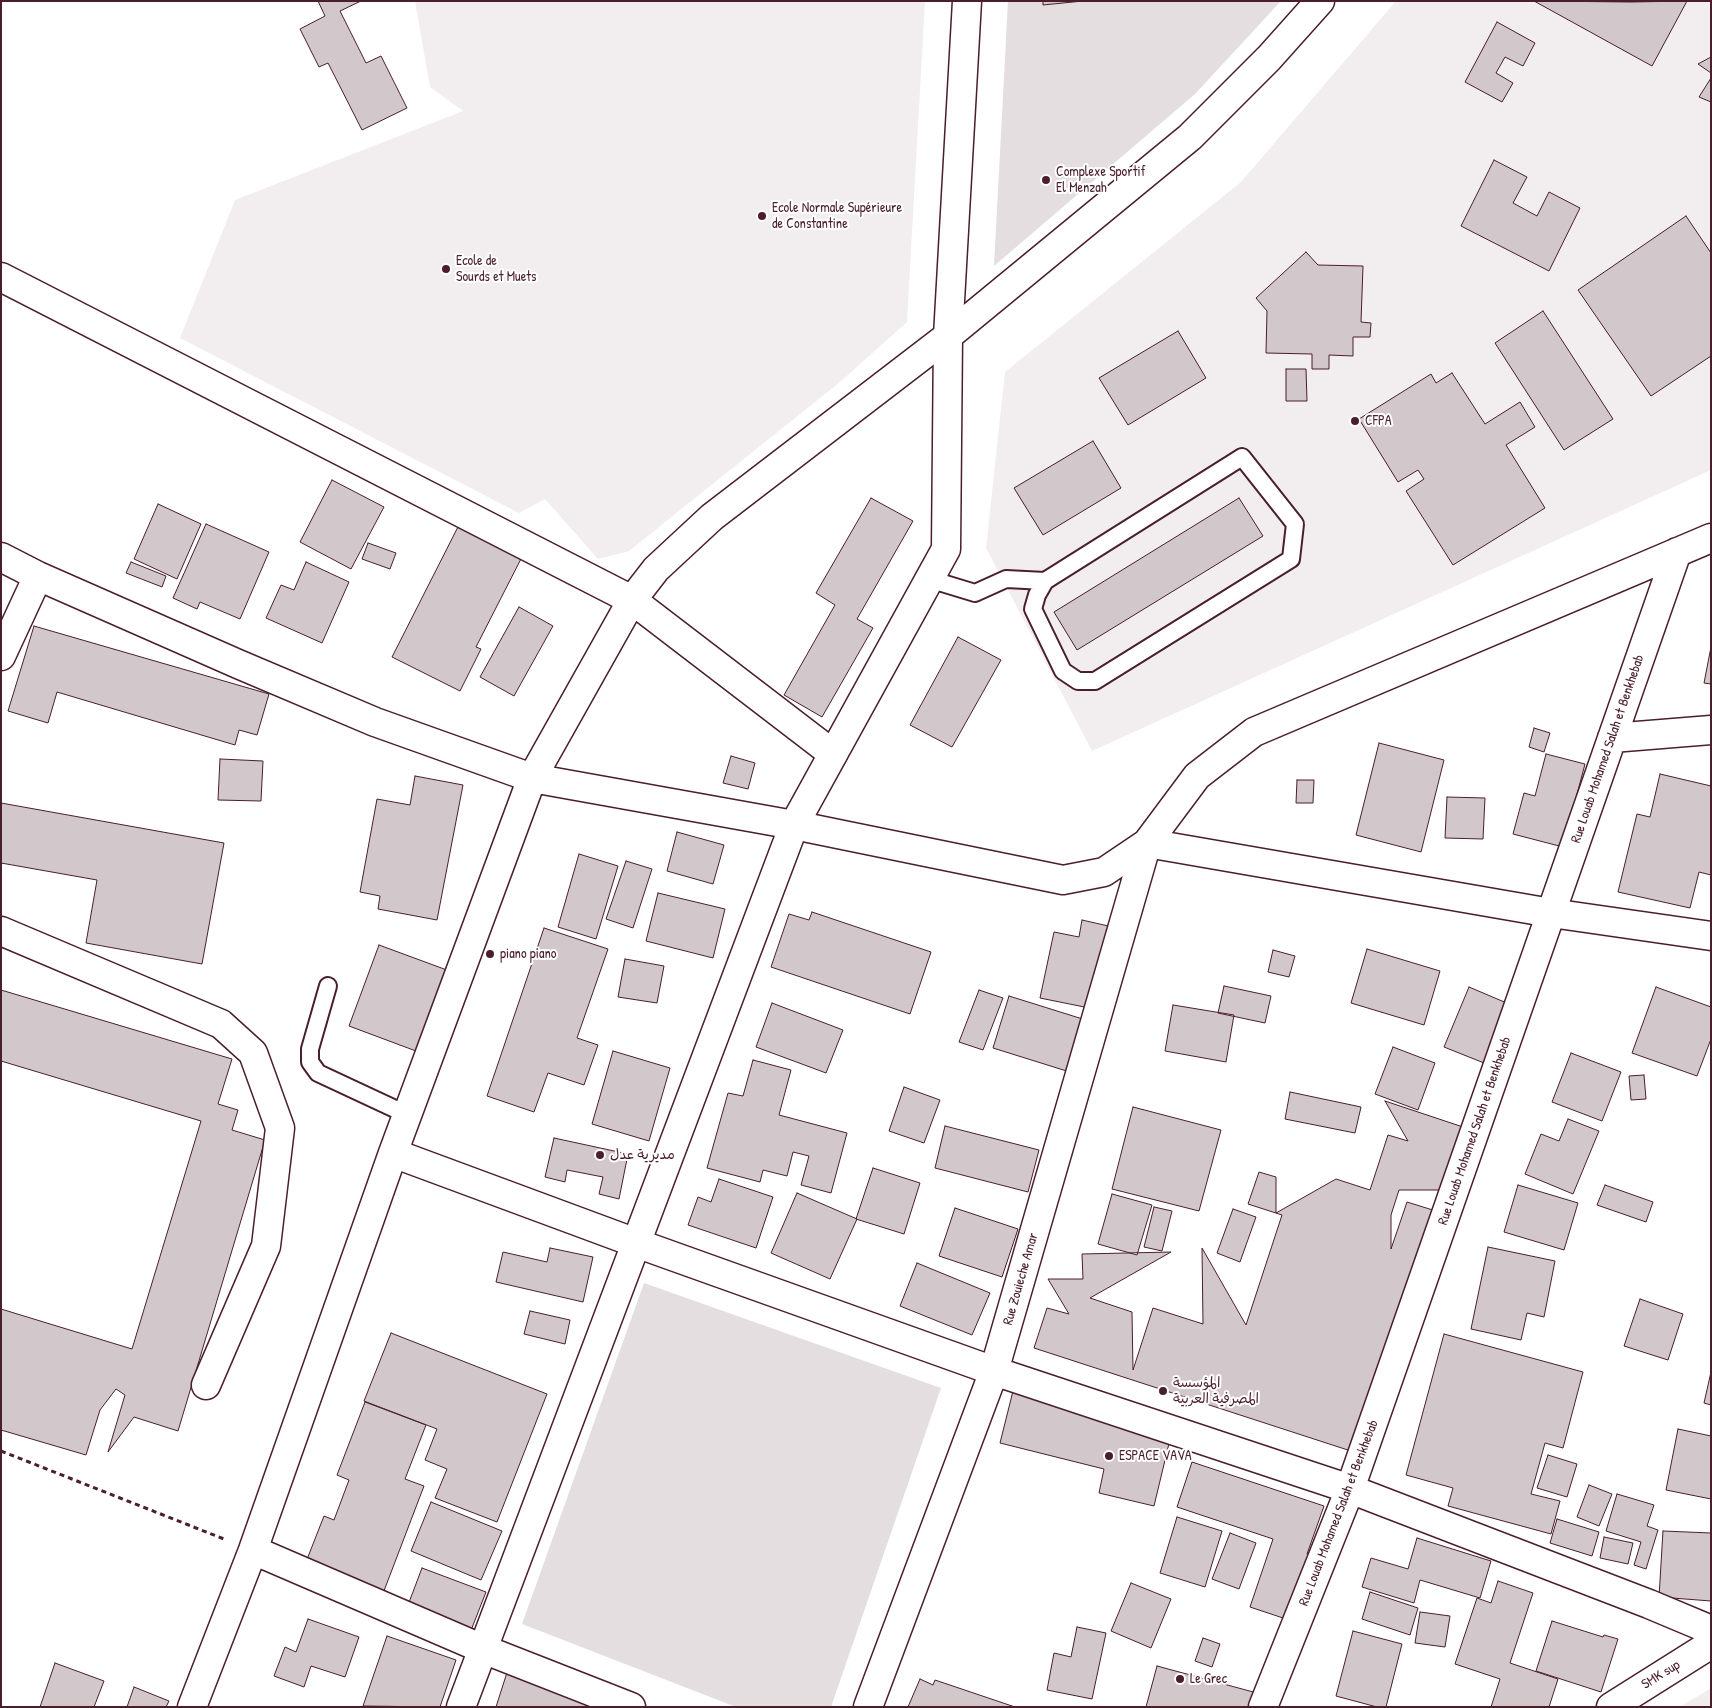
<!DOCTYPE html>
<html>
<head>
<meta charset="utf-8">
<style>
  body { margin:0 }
  #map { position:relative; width:1712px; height:1708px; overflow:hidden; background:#fff; font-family:"Patrick Hand",sans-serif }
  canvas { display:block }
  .frame { position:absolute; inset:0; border:2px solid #4a1f2b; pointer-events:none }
</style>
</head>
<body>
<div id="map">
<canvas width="1712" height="1708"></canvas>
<div class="frame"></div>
</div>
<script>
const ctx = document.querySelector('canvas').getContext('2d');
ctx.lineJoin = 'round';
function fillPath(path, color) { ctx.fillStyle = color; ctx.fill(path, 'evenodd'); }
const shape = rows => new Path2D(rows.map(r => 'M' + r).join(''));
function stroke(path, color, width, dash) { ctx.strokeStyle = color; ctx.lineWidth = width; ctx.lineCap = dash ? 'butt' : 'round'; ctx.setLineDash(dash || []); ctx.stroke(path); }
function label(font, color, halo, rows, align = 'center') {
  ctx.font = font + ' "Patrick Hand","Playpen Sans Arabic",sans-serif'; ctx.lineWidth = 4; ctx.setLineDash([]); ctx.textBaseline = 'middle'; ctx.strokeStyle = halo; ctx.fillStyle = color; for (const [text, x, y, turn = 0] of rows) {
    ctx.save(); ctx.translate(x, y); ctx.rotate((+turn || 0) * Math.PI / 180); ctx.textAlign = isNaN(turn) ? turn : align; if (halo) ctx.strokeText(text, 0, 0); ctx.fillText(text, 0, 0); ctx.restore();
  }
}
fillPath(shape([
  [415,1,925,1,907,322,840,382,629,551,598,559,545,499,519,513,180,338,235,200,463,111,430,87],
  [1396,1,1711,1,1711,470,1092,751,986,548,1005,372,1241,182],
  [1711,1688,1711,1707,1680,1707]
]), '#f2eeef');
fillPath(shape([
  [1008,1,1281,1,1195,94,994,266],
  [644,1283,941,1388,831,1707,736,1707,522,1624]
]), '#e5dee0');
const building = shape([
  [318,1,361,1,340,11,366,63,381,56,407,108,362,130,328,63,319,67,300,29,325,16,318,1],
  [1043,1,1083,1,1043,5,1043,1],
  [1534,1,1631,2,1687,1,1652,66,1534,1],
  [1497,22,1535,43,1523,66,1505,57,1496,73,1513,83,1502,102,1465,82,1497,22],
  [1711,57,1711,73,1698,64,1711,57],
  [1711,78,1711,102,1699,97,1711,78],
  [1494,160,1527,177,1513,203,1537,216,1549,192,1580,208,1549,271,1461,226,1494,160],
  [1686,216,1711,253,1711,356,1651,396,1578,290,1686,216],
  [1306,252,1318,265,1363,266,1361,322,1371,323,1370,337,1353,337,1353,356,1329,355,1329,369,1312,369,1312,354,1266,353,1267,311,1256,298,1306,252],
  [1543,311,1613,419,1564,450,1495,343,1543,311],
  [1178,331,1206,378,1128,425,1099,378,1178,331],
  [1286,369,1306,369,1307,401,1286,401,1286,369],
  [1452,373,1485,424,1520,402,1535,427,1506,445,1545,508,1453,565,1406,491,1424,479,1418,470,1398,482,1359,419,1431,374,1436,383,1452,373],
  [1093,441,1121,488,1043,535,1014,488,1093,441],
  [332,480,384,507,351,569,300,542,332,480],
  [871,498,913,521,857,619,873,628,822,717,784,695,835,605,816,593,871,498],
  [1239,498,1263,536,1077,650,1054,612,1239,498],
  [158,504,201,524,177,579,134,559,158,504],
  [462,519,525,551,476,647,481,649,460,691,392,657,462,519],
  [206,524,269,552,240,619,200,602,197,609,173,598,206,524],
  [368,543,396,553,390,569,362,559,368,543],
  [131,562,166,576,162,587,126,573,131,562],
  [306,562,349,582,322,643,266,618,281,585,294,590,306,562],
  [519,607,553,626,514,696,480,677,519,607],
  [34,626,269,694,257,735,239,730,235,745,57,692,48,723,8,711,34,626],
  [958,637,1001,660,952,747,910,725,958,637],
  [1711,647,1711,684,1704,683,1711,647],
  [1534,728,1550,733,1544,752,1529,747,1534,728],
  [1379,743,1444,760,1421,852,1356,835,1379,743],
  [1546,754,1585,764,1563,847,1513,834,1524,793,1535,796,1546,754],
  [731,756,755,763,748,789,723,783,731,756],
  [220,759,263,761,261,801,218,800,220,759],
  [1660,774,1711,786,1711,875,1699,872,1690,908,1618,892,1637,814,1650,817,1660,774],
  [415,776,463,785,437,920,378,909,380,896,360,892,377,799,410,805,415,776],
  [1297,780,1314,780,1313,803,1296,803,1297,780],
  [1447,797,1485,798,1483,839,1445,838,1447,797],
  [1,803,224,843,202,964,86,943,97,880,1,863,1,803],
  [677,832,724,845,713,884,667,871,677,832],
  [579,854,618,866,596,939,558,927,579,854],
  [626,861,652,869,633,928,606,919,626,861],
  [658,893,725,909,713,958,646,941,658,893],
  [812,912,931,952,910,1014,771,967,789,914,809,920,812,912],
  [1082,920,1126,930,1109,1012,1040,998,1054,932,1079,937,1082,920],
  [544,928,608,949,577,1038,598,1045,584,1085,548,1073,534,1112,487,1096,544,928],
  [379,945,455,973,424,1054,349,1026,379,945],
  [1367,949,1440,971,1424,1025,1351,1003,1367,949],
  [1273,950,1295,956,1289,977,1268,972,1273,950],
  [625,959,664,966,657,1003,618,997,625,959],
  [1224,986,1271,996,1265,1023,1218,1013,1224,986],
  [1469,987,1509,1004,1484,1063,1444,1047,1469,987],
  [1656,987,1711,1007,1711,1039,1697,1076,1632,1053,1656,987],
  [1,990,232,1059,218,1104,238,1110,232,1130,265,1140,178,1431,134,1417,108,1452,125,1395,116,1389,100,1410,86,1455,1,1430,1,1309,132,1349,201,1121,1,1061,1,990],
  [979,990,1003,998,983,1050,959,1042,979,990],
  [1009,996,1089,1021,1073,1073,993,1048,1009,996],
  [772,1003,843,1030,826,1073,756,1047,772,1003],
  [1173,1005,1234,1015,1226,1062,1165,1051,1173,1005],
  [1393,1047,1435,1063,1418,1110,1375,1094,1393,1047],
  [613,1051,670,1068,649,1141,592,1124,613,1051],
  [1571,1053,1621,1072,1602,1121,1552,1102,1571,1053],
  [753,1060,791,1070,779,1115,847,1133,831,1193,801,1185,809,1156,793,1152,787,1176,763,1170,760,1182,707,1168,728,1093,743,1096,753,1060],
  [1644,1075,1646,1099,1631,1100,1629,1076,1644,1075],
  [904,1087,940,1100,924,1143,889,1131,904,1087],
  [1290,1092,1361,1107,1355,1133,1285,1119,1290,1092],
  [1385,1101,1463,1127,1442,1190,1399,1190,1391,1215,1391,1249,1407,1202,1436,1211,1357,1453,1034,1348,1047,1308,1069,1314,1048,1279,1083,1279,1082,1254,1171,1252,1090,1298,1132,1312,1133,1370,1153,1308,1203,1324,1202,1248,1246,1325,1282,1215,1248,1204,1259,1172,1276,1177,1276,1213,1336,1179,1370,1190,1388,1135,1408,1141,1385,1101],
  [1133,1107,1221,1130,1199,1211,1112,1189,1133,1107],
  [1568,1119,1599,1131,1573,1194,1525,1174,1541,1134,1559,1141,1568,1119],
  [945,1126,1039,1150,1028,1192,935,1168,945,1126],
  [554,1138,628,1154,619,1199,599,1194,603,1177,567,1170,565,1182,545,1177,554,1138],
  [873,1168,920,1183,904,1234,856,1219,873,1168],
  [719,1179,773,1197,756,1248,688,1225,698,1197,711,1202,719,1179],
  [1518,1185,1578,1203,1564,1250,1504,1232,1518,1185],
  [1605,1185,1653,1202,1646,1222,1597,1205,1605,1185],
  [797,1193,857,1219,830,1279,771,1253,797,1193],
  [1112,1194,1152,1205,1137,1255,1098,1244,1112,1194],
  [1154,1207,1172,1211,1162,1251,1144,1247,1154,1207],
  [955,1208,1018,1229,1002,1277,939,1256,955,1208],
  [1233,1209,1256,1217,1240,1262,1217,1253,1233,1209],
  [1488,1247,1555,1261,1544,1317,1527,1313,1521,1340,1471,1329,1488,1247],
  [550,1248,593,1257,583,1302,496,1282,503,1252,547,1262,550,1248],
  [917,1263,990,1293,972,1335,900,1306,917,1263],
  [1640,1299,1683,1314,1668,1360,1624,1346,1640,1299],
  [530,1311,570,1320,565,1344,524,1334,530,1311],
  [391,1333,547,1394,497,1522,435,1498,447,1469,425,1460,437,1429,364,1401,391,1333],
  [1444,1334,1583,1372,1563,1448,1545,1443,1531,1494,1560,1501,1551,1534,1448,1506,1453,1488,1406,1475,1444,1334],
  [1711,1372,1711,1405,1704,1403,1711,1372],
  [1013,1391,1172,1431,1154,1506,1099,1493,1104,1469,1000,1443,1013,1391],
  [365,1402,426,1425,405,1479,424,1486,382,1596,304,1567,324,1516,334,1520,349,1480,337,1475,365,1402],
  [1678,1429,1711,1436,1711,1499,1666,1490,1678,1429],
  [1548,1455,1577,1464,1567,1497,1537,1488,1548,1455],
  [1192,1462,1324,1506,1307,1554,1311,1556,1289,1620,1250,1607,1273,1539,1177,1507,1192,1462],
  [1589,1485,1612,1494,1599,1526,1577,1517,1589,1485],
  [1617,1494,1654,1505,1647,1526,1658,1530,1646,1569,1634,1565,1641,1542,1606,1531,1617,1494],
  [431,1502,502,1531,481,1580,411,1551,431,1502],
  [1177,1517,1222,1531,1205,1587,1160,1573,1177,1517],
  [1557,1519,1599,1532,1592,1556,1550,1543,1557,1519],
  [1663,1531,1711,1533,1711,1601,1659,1597,1663,1531],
  [1230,1533,1256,1543,1239,1589,1212,1579,1230,1533],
  [1604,1537,1633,1543,1628,1564,1600,1558,1604,1537],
  [1417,1538,1491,1561,1480,1598,1420,1580,1414,1603,1362,1587,1371,1558,1408,1569,1417,1538],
  [422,1568,486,1592,468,1638,405,1613,422,1568],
  [1498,1581,1533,1593,1510,1663,1558,1679,1549,1707,1491,1707,1500,1679,1455,1664,1477,1598,1491,1603,1498,1581],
  [1131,1583,1171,1599,1151,1648,1111,1631,1131,1583],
  [1370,1592,1418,1608,1410,1635,1362,1619,1370,1592],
  [1420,1612,1450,1616,1445,1647,1415,1643,1420,1612],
  [308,1619,359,1637,345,1677,311,1666,304,1687,274,1676,285,1647,296,1652,308,1619],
  [1552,1621,1603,1637,1604,1635,1618,1639,1601,1692,1536,1671,1552,1621],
  [1077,1627,1106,1633,1092,1699,1047,1690,1054,1653,1071,1657,1077,1627],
  [1353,1631,1402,1644,1386,1707,1377,1707,1336,1696,1353,1631],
  [387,1636,456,1660,440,1707,363,1706,387,1636],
  [1203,1638,1220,1644,1212,1667,1195,1661,1203,1638],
  [55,1663,104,1681,94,1707,40,1707,55,1663],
  [510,1663,645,1707,496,1707,510,1663],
  [1157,1666,1257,1693,1254,1707,1146,1707,1157,1666],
  [920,1679,933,1685,935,1680,1015,1707,908,1707,920,1679],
  [134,1687,169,1701,166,1707,127,1707,134,1687]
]);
fillPath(building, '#d2c7cb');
stroke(building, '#4a1f2b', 1);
const service = shape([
  [929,579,975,593,1006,579,1045,581,1242,457,1295,524,1291,559,1095,681,1078,681,1063,671,1033,609,1037,595,1045,581],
  [328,986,310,1049,310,1062,318,1073,408,1115]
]);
const minor = shape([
  [1,277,632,600,833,754],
  [1711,538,1254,732,1197,776,1147,843,1551,913,1711,936],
  [1,557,38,576,238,664,375,722,532,778,794,825,1063,880,1104,872,1147,843],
  [1,656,38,576],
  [1612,738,1711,730],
  [1,931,221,1024,253,1053,280,1128,266,1246,206,1385],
  [393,1153,636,1243,994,1371,1350,1489,1649,1604,1711,1630],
  [253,1550,483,1649,631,1707],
  [192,1707,253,1550,393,1153,532,778,632,600,656,569,712,517,948,336,967,1],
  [868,1707,994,1371,1147,843],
  [1263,1707,1350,1489,1677,552]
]);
const secondary = shape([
  [461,1707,794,825,946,549,948,336,1190,137,1269,58,1320,1],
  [1611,1707,1711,1644]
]);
stroke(service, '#4a1f2b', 20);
stroke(minor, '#4a1f2b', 31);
stroke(secondary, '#4a1f2b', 31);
stroke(shape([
  [1,1451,224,1539]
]), '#4a1f2b', 3, [5, 4]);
stroke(service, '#fff', 16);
stroke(minor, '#fff', 28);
stroke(secondary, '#fff', 28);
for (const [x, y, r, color] of [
  [1046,180,5,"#4a1f2b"],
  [762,216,5,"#4a1f2b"],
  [446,269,5,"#4a1f2b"],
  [1355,421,5,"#4a1f2b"],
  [490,954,5,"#4a1f2b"],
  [600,1155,5,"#4a1f2b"],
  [1163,1391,5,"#4a1f2b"],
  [1109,1456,5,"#4a1f2b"],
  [1180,1679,5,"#4a1f2b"]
]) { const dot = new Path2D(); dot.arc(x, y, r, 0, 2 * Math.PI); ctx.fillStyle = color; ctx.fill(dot); stroke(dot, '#fff', 2); }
label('14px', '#4a1f2b', '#fff', [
  ["Complexe Sportif",1056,172],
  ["El Menzah",1056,188],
  ["Ecole Normale Supérieure",772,208],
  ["de Constantine",772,224],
  ["Ecole de",456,261],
  ["Sourds et Muets",456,277],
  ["CFPA",1365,421],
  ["piano piano",500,954],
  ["مديرية عدل",610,1155],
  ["المؤسسة",1173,1383],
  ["المصرفية العربية",1173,1399],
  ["ESPACE VAVA",1119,1456],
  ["Le Grec",1190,1679]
], 'left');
label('14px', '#4a1f2b', '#fff', [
  ["Rue Louab Mohamed Salah et Benkhebab",1608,749,-71],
  ["Rue Louab Mohamed Salah et Benkhebab",1475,1131,-71],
  ["Rue Zouieche Amar",1021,1279,-74],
  ["Rue Louab Mohamed Salah et Benkhebab",1339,1513,-69],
  ["SMK sup",1661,1675,-32]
]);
</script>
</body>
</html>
